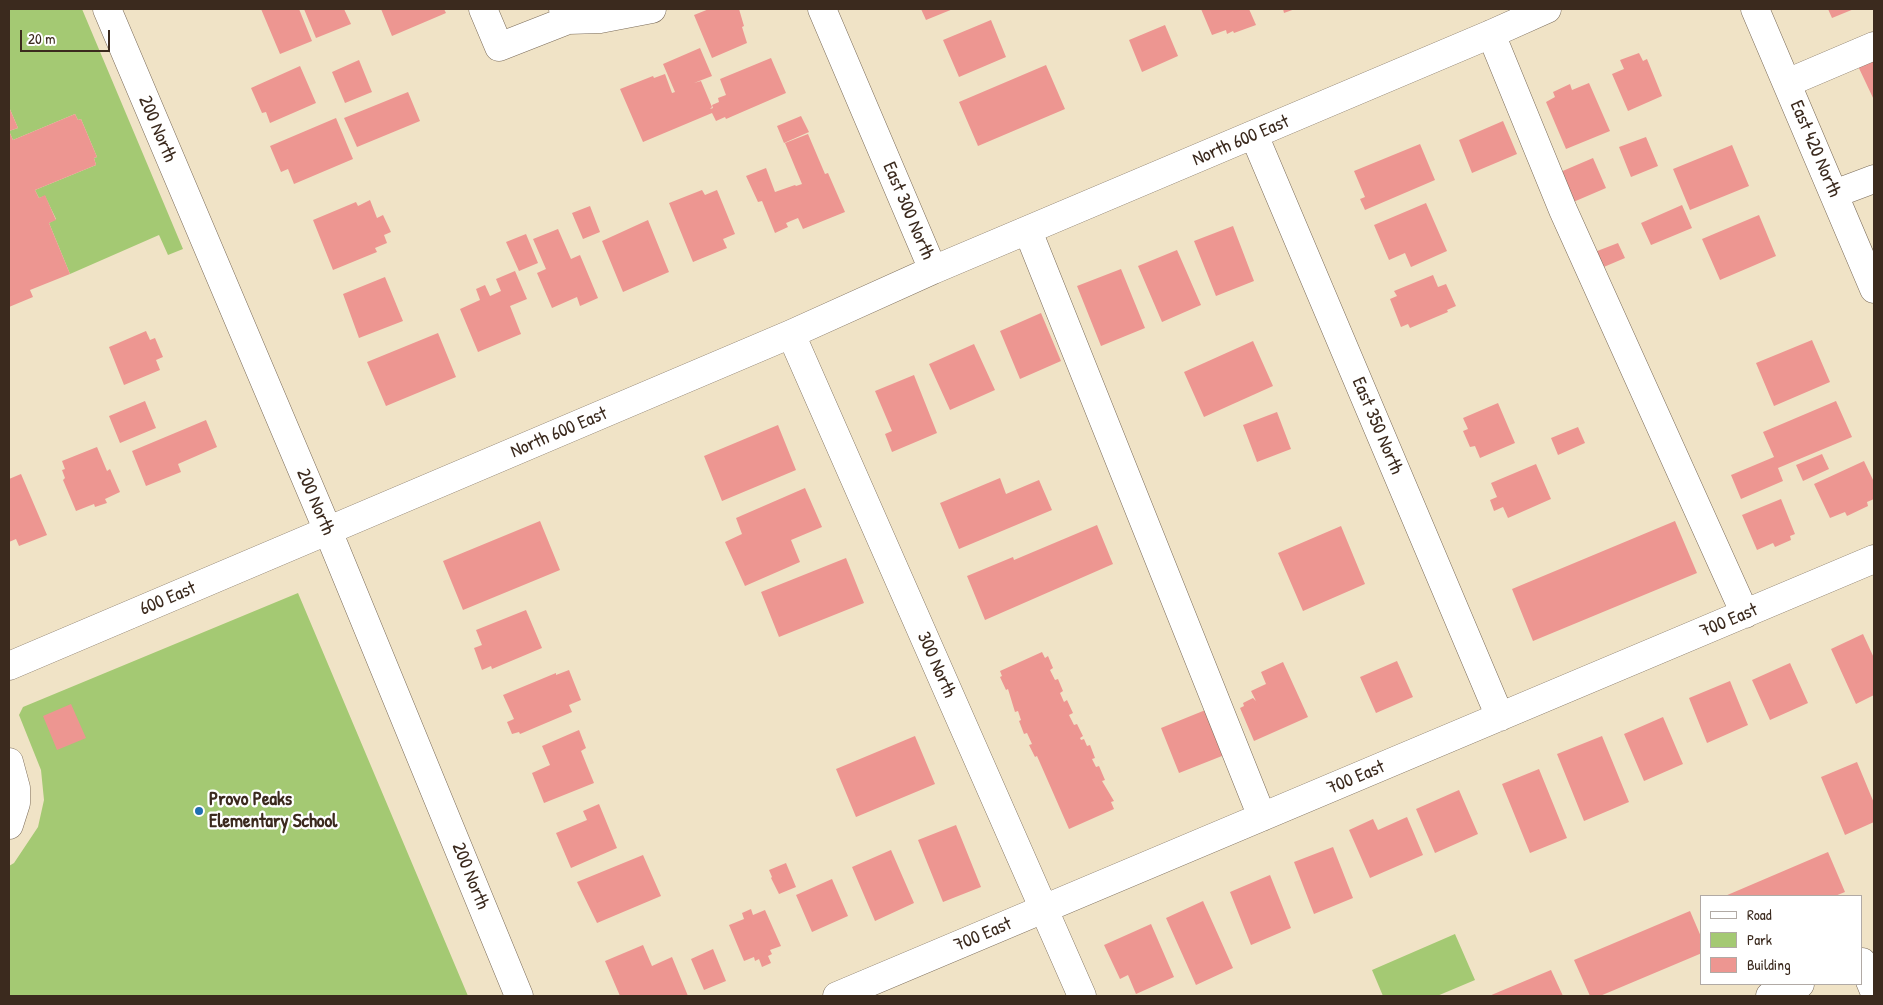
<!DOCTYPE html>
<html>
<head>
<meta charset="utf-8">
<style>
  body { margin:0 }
  #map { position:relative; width:1883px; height:1005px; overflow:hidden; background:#f0e3c6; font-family:"Patrick Hand",sans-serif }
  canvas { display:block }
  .frame { position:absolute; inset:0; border:10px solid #3b2a1e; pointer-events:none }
  .legend { position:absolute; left:1700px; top:895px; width:162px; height:90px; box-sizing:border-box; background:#fff; border:1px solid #b1aaa5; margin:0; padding:6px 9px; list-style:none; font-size:15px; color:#3b2a1e }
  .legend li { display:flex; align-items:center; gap:10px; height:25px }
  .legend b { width:25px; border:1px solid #b1aaa5 }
  .scale { position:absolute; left:20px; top:30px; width:90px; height:22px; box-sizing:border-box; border:2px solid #3b2a1e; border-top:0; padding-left:6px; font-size:15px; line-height:18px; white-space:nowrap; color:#3b2a1e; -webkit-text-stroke:4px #fff; paint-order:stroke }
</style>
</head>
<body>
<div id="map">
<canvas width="1883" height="1005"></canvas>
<div class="frame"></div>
<ul class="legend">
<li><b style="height:6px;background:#fff"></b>Road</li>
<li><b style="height:14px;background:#a4c973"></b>Park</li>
<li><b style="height:14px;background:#ed9691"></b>Building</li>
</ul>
<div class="scale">20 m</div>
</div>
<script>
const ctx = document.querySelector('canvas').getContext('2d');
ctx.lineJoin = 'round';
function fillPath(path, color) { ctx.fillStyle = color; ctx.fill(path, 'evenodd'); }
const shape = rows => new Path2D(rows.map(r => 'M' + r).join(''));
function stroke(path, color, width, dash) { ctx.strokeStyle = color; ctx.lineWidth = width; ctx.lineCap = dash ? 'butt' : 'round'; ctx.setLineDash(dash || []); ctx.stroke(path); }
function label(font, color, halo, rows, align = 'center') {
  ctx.font = font + ' "Patrick Hand",sans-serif'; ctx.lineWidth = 4.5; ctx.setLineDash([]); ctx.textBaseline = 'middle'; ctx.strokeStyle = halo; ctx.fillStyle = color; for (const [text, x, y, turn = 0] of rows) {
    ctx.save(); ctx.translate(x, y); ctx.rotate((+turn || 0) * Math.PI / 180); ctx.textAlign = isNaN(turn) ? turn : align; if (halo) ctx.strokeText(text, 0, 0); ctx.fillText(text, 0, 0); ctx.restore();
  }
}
fillPath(shape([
  [9,9,82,9,183,249,168,255,159,235,70,274,49,223,56,219,45,196,39,198,35,190,96,165,94,158,97,157,81,119,78,120,75,114,13,140,9,131,18,128,9,107],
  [298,593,468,996,9,996,9,866,14,863,38,827,44,800,41,770,19,715,23,707],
  [1455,934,1475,980,1437,996,1383,996,1372,970]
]), '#a4c973');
fillPath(shape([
  [261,9,299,9,312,41,280,54],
  [304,9,344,9,351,24,316,38],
  [381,9,444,9,446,13,392,36],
  [709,9,739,9,744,26,742,27,747,43,712,58,694,15],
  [921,9,953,9,926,20],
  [1201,9,1249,9,1256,25,1234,33,1233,31,1227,34,1226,30,1212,35],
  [1283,9,1295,9,1284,13],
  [1828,9,1854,9,1832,18],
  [991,20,1006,57,959,77,943,40],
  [1165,25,1178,56,1142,72,1129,40],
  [700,48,712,76,694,83,701,81,712,107,710,109,713,108,712,105,719,102,718,98,726,95,720,79,771,58,786,93,726,119,725,117,716,121,712,113,643,142,620,89,653,76,654,78,665,74,672,93,675,92,663,64],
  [1639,53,1643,61,1647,59,1662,96,1628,111,1612,74,1624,69,1620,60],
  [1869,59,1870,63,1874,61,1874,100,1857,64],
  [359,60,372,92,345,103,332,72],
  [1046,65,1065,109,978,146,959,102],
  [300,66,316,103,270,123,266,112,262,113,251,88],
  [1589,83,1610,131,1566,149,1546,102,1555,97,1553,92,1570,84,1572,90],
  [408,92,420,121,357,147,344,118],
  [9,107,18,128,9,131,13,140,75,114,78,120,81,119,97,157,94,158,96,165,35,190,39,198,45,195,56,220,49,223,70,274,30,290,33,297,9,307],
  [801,116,809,132,784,143,777,126],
  [336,118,353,159,294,184,288,169,281,172,270,146],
  [1503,121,1517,154,1472,173,1459,140],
  [808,134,825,174,828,173,845,212,803,229,798,218,786,223,788,227,775,233,762,201,758,202,746,176,766,168,775,192,795,185,796,186,802,184,785,143],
  [1646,137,1658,166,1631,177,1619,147],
  [1420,144,1435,180,1365,210,1360,199,1365,197,1354,171],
  [1732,145,1749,186,1690,210,1673,169],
  [1593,158,1606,188,1571,203,1558,173],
  [702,190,705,195,717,190,735,234,723,239,727,248,693,262,669,203],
  [370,200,377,218,383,215,391,232,384,235,387,243,375,248,377,252,333,270,313,220,356,202,358,206],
  [1426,203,1447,251,1411,267,1405,253,1389,260,1374,225],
  [1682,205,1692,228,1651,245,1641,223],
  [590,206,600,232,583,239,572,213],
  [1759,215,1776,256,1720,280,1702,239],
  [648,220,669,272,623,292,602,241],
  [1233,226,1254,281,1216,296,1194,241],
  [558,229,571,259,580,255,598,298,580,306,577,297,552,308,537,273,546,269,533,239],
  [526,234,538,263,519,271,506,242],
  [1618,243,1625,258,1599,269,1592,253],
  [1177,250,1201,305,1162,322,1138,266],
  [1121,269,1145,328,1101,346,1077,286],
  [515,271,527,299,510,306,521,334,478,352,460,309,480,300,476,289,485,285,490,296,501,291,496,279],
  [1433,275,1438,287,1446,284,1456,306,1447,310,1448,312,1410,328,1408,324,1401,327,1390,299,1397,296,1394,291],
  [385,277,403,321,359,338,343,294],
  [1041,313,1061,361,1020,379,1000,331],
  [146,331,150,340,155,338,163,357,156,360,160,370,124,385,109,347],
  [438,333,456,377,386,406,367,362],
  [1812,340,1830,382,1774,406,1756,363],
  [1253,341,1273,386,1204,417,1184,372],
  [974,344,995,390,950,410,929,364],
  [914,375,937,433,892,452,885,434,892,431,875,391],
  [145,401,156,428,120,443,109,416],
  [1836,401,1852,437,1778,468,1783,481,1741,499,1731,475,1774,457,1763,432],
  [1498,403,1515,443,1480,458,1475,446,1470,447,1463,431,1468,429,1463,418],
  [1277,412,1291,449,1257,462,1243,425],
  [206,420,217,447,178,464,181,472,146,486,132,451],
  [778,425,796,470,722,501,704,456],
  [1578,427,1585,443,1558,455,1551,438],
  [97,447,107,471,110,469,120,492,105,499,107,503,95,507,94,504,76,511,63,480,65,478,62,470,65,469,62,461],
  [1822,454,1829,469,1803,481,1796,465],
  [1864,461,1874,482,1874,499,1867,502,1868,506,1847,516,1845,512,1830,518,1814,484],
  [1536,464,1551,499,1508,518,1503,507,1494,511,1490,500,1497,497,1491,483],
  [21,474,47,535,19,546,16,539,9,542,9,479],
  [1000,478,1006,494,1039,480,1052,510,959,549,940,503],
  [805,488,822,527,791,540,800,562,745,586,725,542,742,534,736,518],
  [1781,499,1795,534,1790,536,1791,540,1775,547,1773,543,1757,550,1742,515],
  [540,521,560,570,463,610,443,561],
  [1675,521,1697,573,1533,641,1512,589],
  [1097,525,1113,564,985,620,967,576,1013,557,1014,560],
  [1341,526,1365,584,1303,611,1278,553],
  [846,558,864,603,779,637,761,592],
  [526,610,542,648,492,669,491,666,482,670,474,648,482,645,476,630],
  [1863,634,1874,658,1874,695,1856,704,1831,649],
  [1042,652,1045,658,1048,656,1053,668,1050,670,1055,680,1058,679,1063,691,1060,693,1064,702,1067,700,1073,713,1069,715,1074,725,1077,724,1083,736,1080,738,1081,740,1084,739,1087,746,1090,745,1095,758,1092,759,1096,767,1099,766,1105,780,1102,781,1114,801,1111,802,1114,809,1069,829,1037,756,1035,757,1029,745,1032,744,1027,733,1024,734,1019,721,1021,720,1018,711,1015,712,1008,689,1006,690,1000,677,1002,676,1000,671],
  [1397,661,1413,697,1376,713,1360,677],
  [1283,662,1308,717,1254,741,1240,708,1244,706,1243,703,1253,698,1256,701,1251,691,1266,684,1261,672],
  [1790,663,1808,703,1770,720,1752,680],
  [569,670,581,700,569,705,572,712,520,734,519,732,512,734,507,722,514,719,503,695,556,673,556,675],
  [1730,681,1748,725,1707,743,1689,698],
  [71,704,86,738,57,750,43,716],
  [1208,709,1227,754,1179,773,1161,728],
  [1663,717,1683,764,1644,781,1624,734],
  [579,730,586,748,581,751,594,783,544,803,532,773,550,765,542,746],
  [915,736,935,784,856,817,836,769],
  [1602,736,1629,802,1584,821,1557,754],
  [1857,762,1874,803,1874,822,1845,835,1821,777],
  [1539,769,1567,838,1530,853,1502,784],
  [1459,790,1478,834,1435,853,1416,809],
  [599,804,617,848,571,868,556,833,587,820,583,811],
  [1407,817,1423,855,1370,878,1349,830,1373,819,1378,830],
  [956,825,981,887,943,902,918,840],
  [1333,847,1353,898,1314,914,1294,862],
  [891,850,914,903,875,921,852,867],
  [1828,852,1845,892,1835,896,1725,896],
  [643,855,661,896,597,923,577,882],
  [786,863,796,887,779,894,771,878,772,877,769,870],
  [1270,875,1291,928,1251,945,1230,892],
  [832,879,848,916,812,932,796,895],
  [1203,901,1233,968,1196,985,1166,918],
  [751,909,753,915,765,910,781,946,770,950,772,954,768,956,771,963,762,967,759,959,755,961,754,957,744,961,729,925,744,919,742,913],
  [1690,911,1702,939,1702,953,1600,996,1590,996,1574,960],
  [1151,924,1174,977,1136,994,1128,975,1120,979,1104,945],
  [643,945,652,966,672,957,688,996,620,996,605,961],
  [713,949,726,981,704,990,691,959],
  [1551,970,1563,996,1489,996]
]), '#ed9691');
const minor = shape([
  [107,9,328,531,519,996],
  [483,9,499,47,568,20,563,9],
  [822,9,933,270],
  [1755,9,1874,289],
  [568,20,600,19,652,9],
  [1491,34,1563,210,1745,614],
  [1787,83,1874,46],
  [1254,135,1500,717],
  [1834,194,1874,179],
  [1028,231,1262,817],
  [791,334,1082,996],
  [9,666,791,334,933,270,1491,34,1547,9],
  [9,762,16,788,16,803,9,825],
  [1862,962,1874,991],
  [837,996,1874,559],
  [1770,996,1800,984]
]);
stroke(minor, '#7a6b59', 29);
stroke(minor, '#fff', 28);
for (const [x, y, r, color] of [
  [199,811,5,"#1f6fb2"]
]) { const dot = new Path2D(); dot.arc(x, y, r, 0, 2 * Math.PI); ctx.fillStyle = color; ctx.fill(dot); stroke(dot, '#fff', 2); }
label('19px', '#3b2a1e', '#fff', [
  ["200 North",157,129,67],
  ["North 600 East",1241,141,-23],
  ["East 420 North",1815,149,67],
  ["East 300 North",908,211,67],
  ["East 350 North",1377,426,67],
  ["North 600 East",559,433,-23],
  ["200 North",315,502,67],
  ["600 East",168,599,-23],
  ["700 East",1729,621,-23],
  ["300 North",936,665,66],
  ["700 East",1356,778,-23],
  ["200 North",470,876,68],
  ["700 East",983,935,-23]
]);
label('bold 19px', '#3b2a1e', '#fff', [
  ["Provo Peaks",209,800],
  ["Elementary School",209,822]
], 'left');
</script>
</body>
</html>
